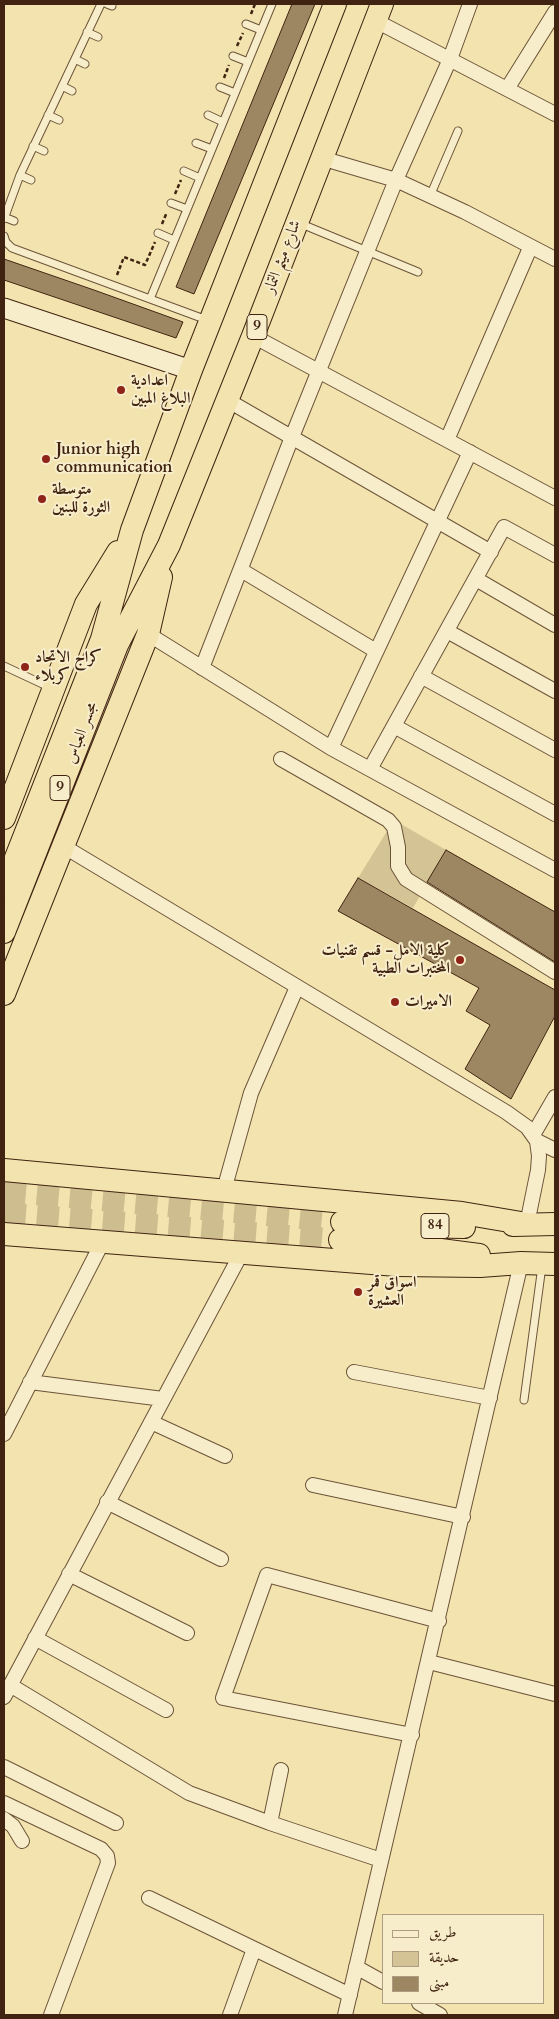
<!DOCTYPE html>
<html>
<head>
<meta charset="utf-8">
<style>
  body { margin:0 }
  #map { position:relative; width:559px; height:2019px; overflow:hidden; background:#f2e3af; font-family:Cardo,Amiri,serif }
  canvas { display:block }
  .frame { position:absolute; inset:0; border:5px solid #402411; pointer-events:none }
  .legend { position:absolute; left:382px; top:1914px; width:162px; height:90px; box-sizing:border-box; background:#f7edcb; border:1px solid #ae9d81; margin:0; padding:6px 9px; list-style:none; font-size:15px; color:#402411 }
  .legend li { display:flex; align-items:center; gap:10px; height:25px }
  .legend b { width:25px; border:1px solid #ae9d81 }
</style>
</head>
<body>
<div id="map">
<canvas width="559" height="2019"></canvas>
<div class="frame"></div>
<ul class="legend">
<li><b style="height:6px;background:#f7edcb"></b>طريق</li>
<li><b style="height:14px;background:#d4c394"></b>حديقة</li>
<li><b style="height:14px;background:#9d8763"></b>مبنى</li>
</ul>
</div>
<script>
const ctx = document.querySelector('canvas').getContext('2d');
ctx.lineJoin = 'round';
function fillPath(path, color) { ctx.fillStyle = color; ctx.fill(path, 'evenodd'); }
const shape = rows => new Path2D(rows.map(r => 'M' + r).join(''));
function stroke(path, color, width, dash) { ctx.strokeStyle = color; ctx.lineWidth = width; ctx.lineCap = dash ? 'butt' : 'round'; ctx.setLineDash(dash || []); ctx.stroke(path); }
function label(font, color, halo, rows, align = 'center') {
  ctx.font = font + ' Cardo,Amiri,serif'; ctx.lineWidth = 4; ctx.setLineDash([]); ctx.textBaseline = 'middle'; ctx.strokeStyle = halo; ctx.fillStyle = color; for (const [text, x, y, turn = 0] of rows) {
    ctx.save(); ctx.translate(x, y); ctx.rotate((+turn || 0) * Math.PI / 180); ctx.textAlign = isNaN(turn) ? turn : align; if (halo) ctx.strokeText(text, 0, 0); ctx.fillText(text, 0, 0); ctx.restore();
  }
}
fillPath(shape([
  [394,820,446,850,413,908,358,878]
]), '#d4c394');
const building = shape([
  [292,4,315,4,194,294,176,287,292,4],
  [4,259,94,290,183,322,176,338,4,280,4,259],
  [446,850,555,912,555,962,427,882,446,850],
  [358,878,555,990,555,1016,511,1099,465,1069,490,1025,466,1011,479,988,338,911,358,878]
]);
fillPath(building, '#9d8763');
stroke(building, '#402411', 1);
stroke(shape([
  [4,1191,342,1222],
  [4,1213,340,1240]
]), '#cebd8f', 22, [22, 11]);
const service = shape([
  [107,4,112,6],
  [246,24,261,30],
  [87,32,98,37],
  [233,56,248,62],
  [75,59,85,64],
  [62,86,72,91],
  [220,87,235,93],
  [48,115,59,120],
  [208,115,223,122],
  [196,143,212,149],
  [33,146,44,151],
  [184,171,200,178],
  [20,175,31,180],
  [430,196,458,131],
  [171,203,187,209],
  [4,217,14,221],
  [4,219,20,175,101,4],
  [299,223,418,272],
  [158,233,174,240],
  [4,236,6,242,12,248,207,320],
  [150,299,272,4],
  [4,666,51,688],
  [524,1400,542,1266]
]);
const minor = shape([
  [376,21,555,114],
  [507,89,555,12],
  [321,158,396,180,465,212,555,259],
  [253,336,555,498],
  [227,400,491,552],
  [447,440,530,248],
  [241,570,376,651],
  [476,579,555,625],
  [447,631,555,691],
  [148,634,331,748,555,870],
  [202,668,292,437,396,180,450,59,470,4],
  [421,676,555,750],
  [394,726,555,814],
  [331,748,470,452],
  [281,759,388,820,394,827,398,847,398,866,406,879,555,972],
  [370,769,504,527,555,555],
  [63,846,506,1112,527,1127,537,1141,539,1156,538,1170,527,1224],
  [533,1135,555,1097],
  [537,1141,555,1150],
  [224,1190,251,1093,297,987],
  [354,1372,490,1398],
  [30,1382,163,1399],
  [151,1422,225,1456],
  [4,1434,102,1243],
  [313,1485,463,1517],
  [107,1502,221,1559],
  [69,1574,187,1633],
  [35,1638,166,1710],
  [429,1662,555,1694],
  [10,1685,189,1793,270,1823,381,1860],
  [4,1697,241,1254],
  [412,1735,223,1698,267,1575,439,1621],
  [4,1767,116,1823],
  [4,1803,101,1849,107,1856,108,1863,51,2015],
  [4,1819,13,1826,22,1841],
  [270,1823,281,1770],
  [149,1898,350,1995],
  [356,1967,383,1982],
  [419,2003,440,2015],
  [230,2015,254,1949],
  [345,2015,521,1263]
]);
const secondary = shape([
  [4,308,191,370]
]);
const trunk = shape([
  [4,818,86,604,118,552],
  [4,888,102,639,132,530,191,370,335,4],
  [4,932,117,645,169,545,253,336,382,4],
  [4,994,148,634,161,577],
  [4,1170,462,1213,527,1224],
  [342,1222,405,1226,464,1227],
  [513,1225,555,1224],
  [4,1234,397,1265,480,1266,521,1263,555,1264],
  [340,1240,425,1248,479,1255]
]);
stroke(service, '#6c5438', 9);
stroke(minor, '#6c5438', 16);
stroke(secondary, '#402411', 21);
stroke(trunk, '#402411', 24);
stroke(shape([
  [251,14,255,4],
  [237,46,243,33],
  [224,78,229,65],
  [175,194,181,180],
  [162,224,167,212],
  [117,275,124,257,145,265,155,242]
]), '#402411', 2.5, [4, 2.5]);
stroke(service, '#f7edcb', 7);
stroke(minor, '#f7edcb', 14);
stroke(secondary, '#f7edcb', 19);
stroke(trunk, '#f2e3af', 22);
for (const [x, y, r, color] of [
  [121,390,5,"#8f2418"],
  [46,459,5,"#8f2418"],
  [42,499,5,"#8f2418"],
  [25,667,5,"#8f2418"],
  [460,960,5,"#8f2418"],
  [395,1002,5,"#8f2418"],
  [358,1292,5,"#8f2418"]
]) { const dot = new Path2D(); dot.arc(x, y, r, 0, 2 * Math.PI); ctx.fillStyle = color; ctx.fill(dot); stroke(dot, '#f7edcb', 2); }
for (const [x, y, w] of [
  [257,327,20],
  [60,788,20],
  [435,1226,28]
]) { const box = new Path2D(); box.roundRect(x - w / 2, y - 12.5, w, 25, 4); ctx.fillStyle = '#f7edcb'; ctx.fill(box); stroke(box, '#402411', 1); }
label('bold 15px', '#402411', null, [
  ["9",257,327],
  ["9",60,788],
  ["84",435,1226]
]);
label('16px', '#402411', '#f7edcb', [
  ["شارع ميثم التمار",283,257,-69],
  ["مجسر العباس",82,733,-69]
]);
label('bold 16px', '#402411', '#f7edcb', [
  ["اعدادية",131,381],
  ["البلاغ المبين",131,399],
  ["Junior high",56,450],
  ["communication",56,468],
  ["متوسطة",52,490],
  ["الثورة للبنين",52,508],
  ["كراج الاتحاد",35,658],
  ["كربلاء",35,676],
  ["كلية الامل- قسم تقنيات",450,951,"right"],
  ["المختبرات الطبية",450,969,"right"],
  ["الاميرات",405,1002],
  ["اسواق قمر",368,1283],
  ["العشيرة",368,1301]
], 'left');
</script>
</body>
</html>
